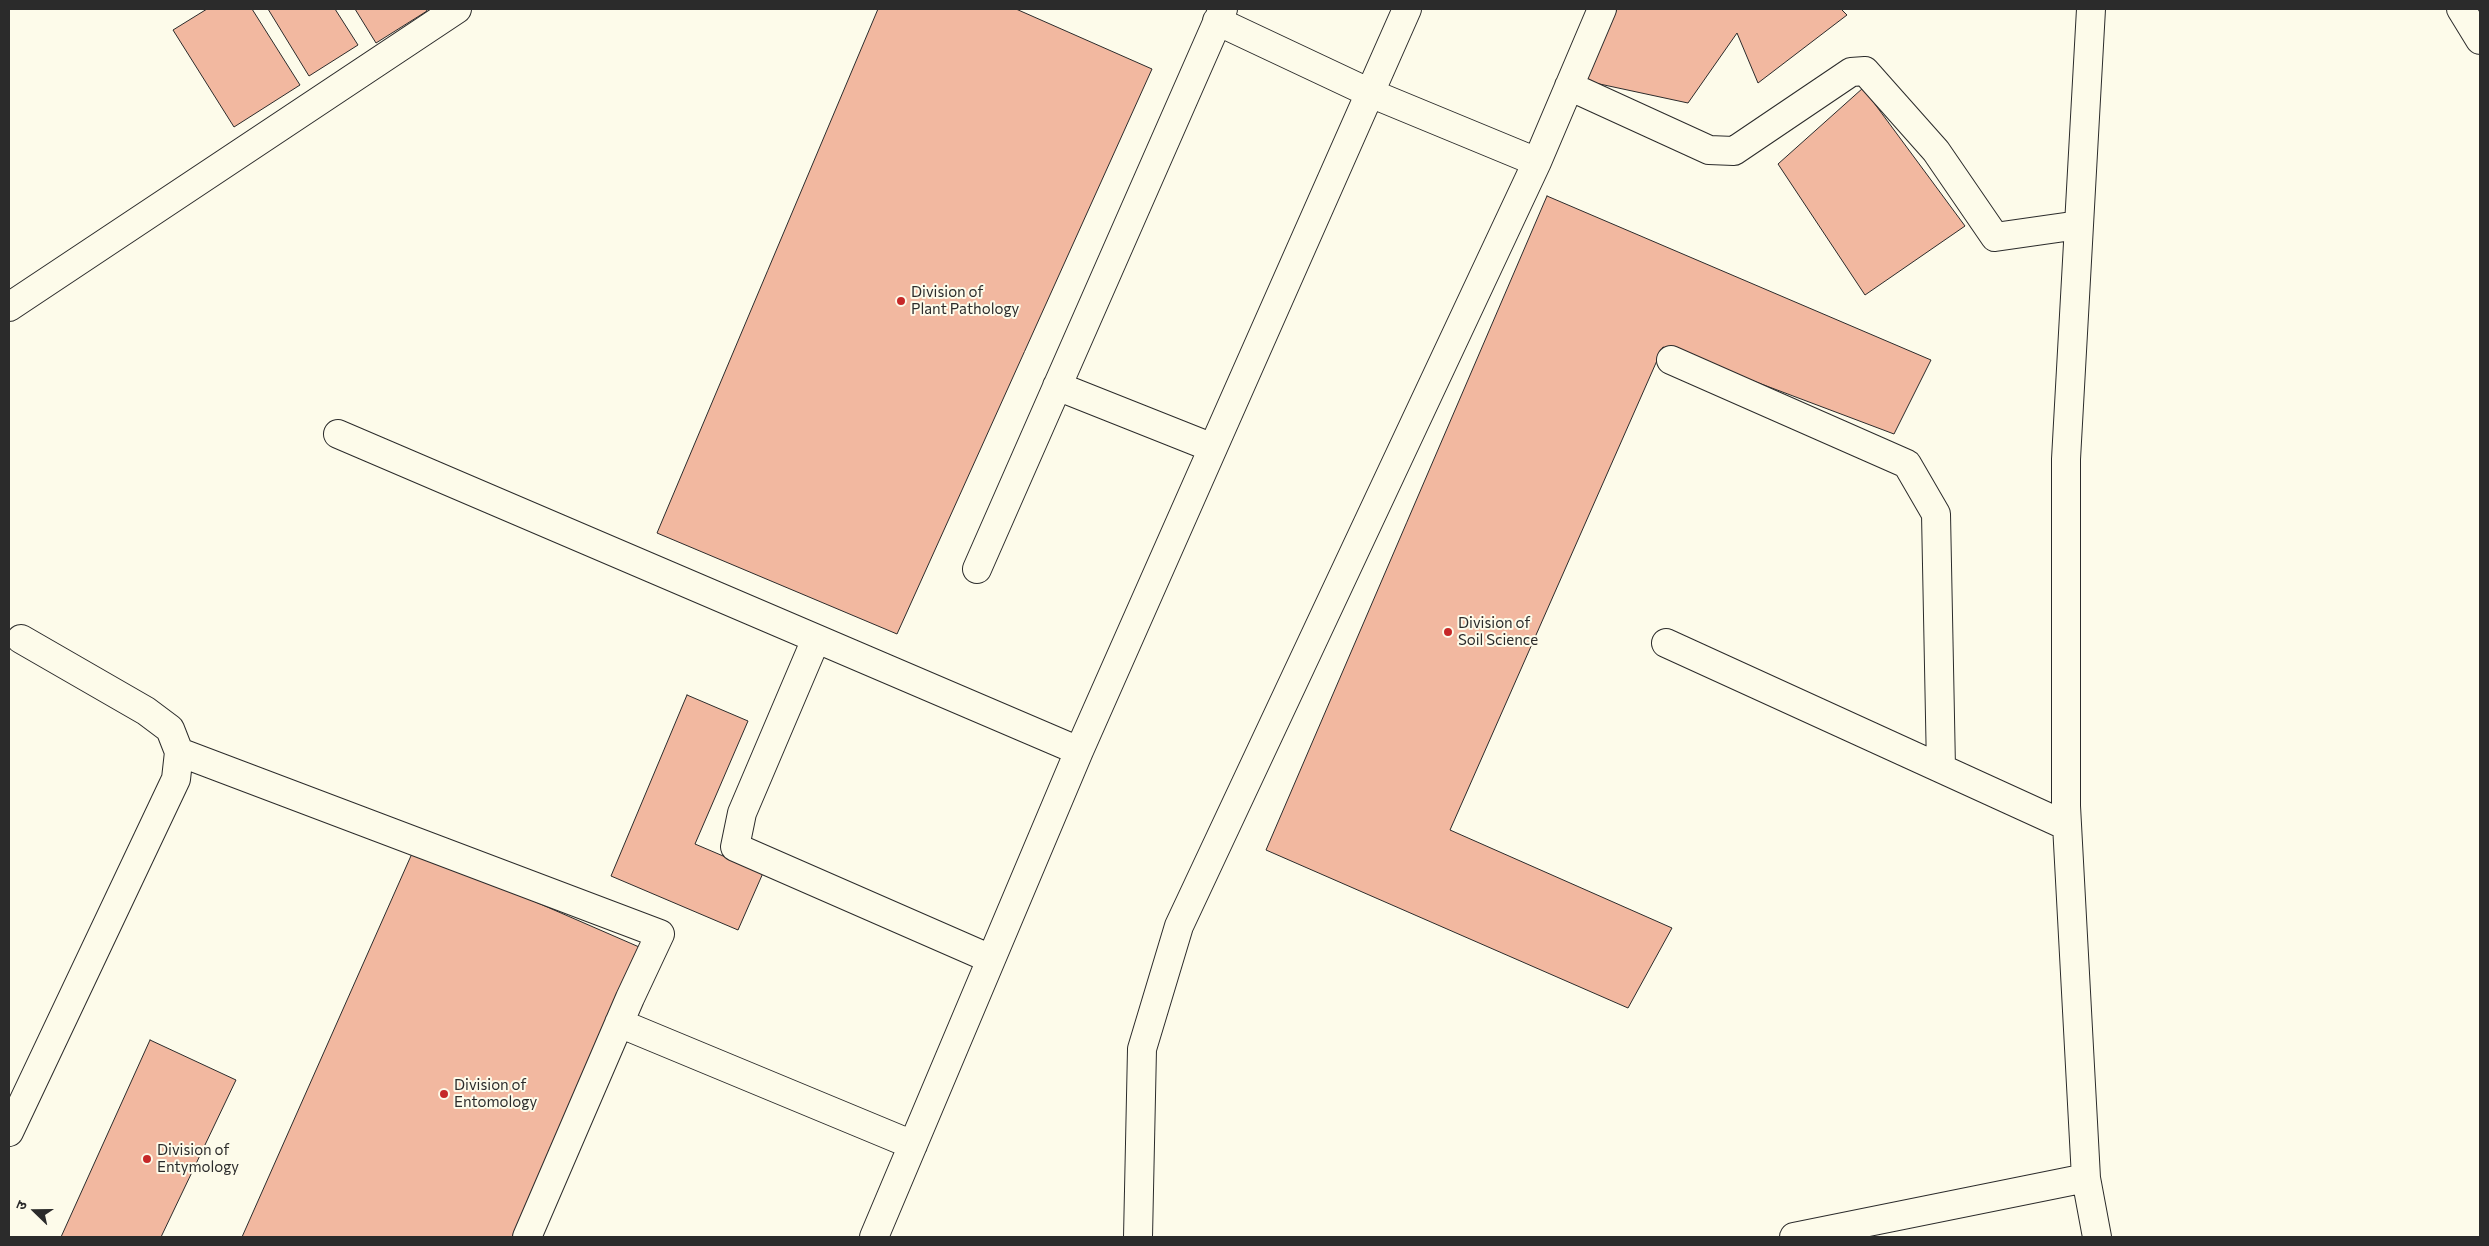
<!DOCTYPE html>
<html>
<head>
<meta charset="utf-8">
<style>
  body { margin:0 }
  #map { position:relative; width:2489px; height:1246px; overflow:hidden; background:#fdfbea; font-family:Commissioner,"Noto Sans Devanagari",sans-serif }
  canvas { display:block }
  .frame { position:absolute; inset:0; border:10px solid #2b2b2b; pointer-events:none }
  .north { position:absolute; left:10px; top:1186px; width:50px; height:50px; -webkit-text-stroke:4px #fdfbea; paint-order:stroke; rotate:292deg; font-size:14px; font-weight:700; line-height:20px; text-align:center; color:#2b2b2b }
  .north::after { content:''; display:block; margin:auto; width:18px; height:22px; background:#2b2b2b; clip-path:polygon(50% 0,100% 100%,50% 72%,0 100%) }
</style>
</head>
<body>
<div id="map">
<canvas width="2489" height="1246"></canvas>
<div class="frame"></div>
<div class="north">उ</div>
</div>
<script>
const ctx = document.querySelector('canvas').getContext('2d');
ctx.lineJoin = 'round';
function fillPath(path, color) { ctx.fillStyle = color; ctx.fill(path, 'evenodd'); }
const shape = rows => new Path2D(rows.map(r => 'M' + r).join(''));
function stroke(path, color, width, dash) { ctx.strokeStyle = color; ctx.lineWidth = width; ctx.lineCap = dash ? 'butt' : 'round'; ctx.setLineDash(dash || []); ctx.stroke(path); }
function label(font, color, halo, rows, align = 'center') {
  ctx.font = font + ' Commissioner,sans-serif'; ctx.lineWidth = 4; ctx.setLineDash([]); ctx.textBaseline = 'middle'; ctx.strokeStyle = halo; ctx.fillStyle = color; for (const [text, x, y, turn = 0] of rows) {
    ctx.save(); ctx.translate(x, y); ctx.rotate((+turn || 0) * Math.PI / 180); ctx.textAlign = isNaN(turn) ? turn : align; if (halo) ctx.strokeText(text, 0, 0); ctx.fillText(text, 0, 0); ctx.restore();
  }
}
const building = shape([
  [207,9,252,9,300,85,234,127,173,30,207,9],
  [268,9,335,9,358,45,309,76,268,9],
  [355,9,426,9,427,11,376,43,355,9],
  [878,9,1016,9,1152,69,897,634,657,533,878,9],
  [1617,9,1841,9,1847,15,1758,83,1737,33,1688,103,1581,80,1617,9],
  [1863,88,1965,226,1865,295,1778,164,1863,88],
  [1547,196,1931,360,1894,434,1663,347,1450,830,1672,928,1628,1008,1266,850,1547,196],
  [687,695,748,721,695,844,763,873,738,930,611,876,687,695],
  [414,849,646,950,517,1237,242,1237,414,849],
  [150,1040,236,1080,161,1237,61,1237,150,1040]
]);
fillPath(building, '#f2b8a0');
stroke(building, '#2b2b2b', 1);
const minor = shape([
  [2091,9,2066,459,2066,806,2086,1178,2097,1237],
  [2461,9,2480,40],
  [1217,21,1370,93,1537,162],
  [1569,86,1709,150,1734,151,1851,72,1865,71,1936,151,1995,237,2079,225],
  [9,307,457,9],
  [1671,360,1907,464,1936,514,1941,768],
  [1057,386,1213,448],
  [338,434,1079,751],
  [977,569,1223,9],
  [816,639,742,813,735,847,991,959],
  [1666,643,2067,826],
  [179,752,660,934,630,998,527,1237],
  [619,1023,913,1145],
  [9,1132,176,779,179,752,170,729,146,711,21,639],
  [874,1237,1079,751,1407,9],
  [1138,1237,1142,1049,1179,926,1537,162,1602,9],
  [1794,1237,2086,1178]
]);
stroke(minor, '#2b2b2b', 30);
stroke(minor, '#fdfbea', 28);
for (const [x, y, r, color] of [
  [901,301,5,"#c62828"],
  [1448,632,5,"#c62828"],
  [444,1094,5,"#c62828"],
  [147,1159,5,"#c62828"]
]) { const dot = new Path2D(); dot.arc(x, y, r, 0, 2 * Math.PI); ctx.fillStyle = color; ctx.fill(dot); stroke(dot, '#fdfbea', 2); }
label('15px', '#2b2b2b', '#fdfbea', [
  ["Division of",911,292],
  ["Plant Pathology",911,309],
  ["Division of",1458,623],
  ["Soil Science",1458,640],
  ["Division of",454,1085],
  ["Entomology",454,1102],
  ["Division of",157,1150],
  ["Entymology",157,1167]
], 'left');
</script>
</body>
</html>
